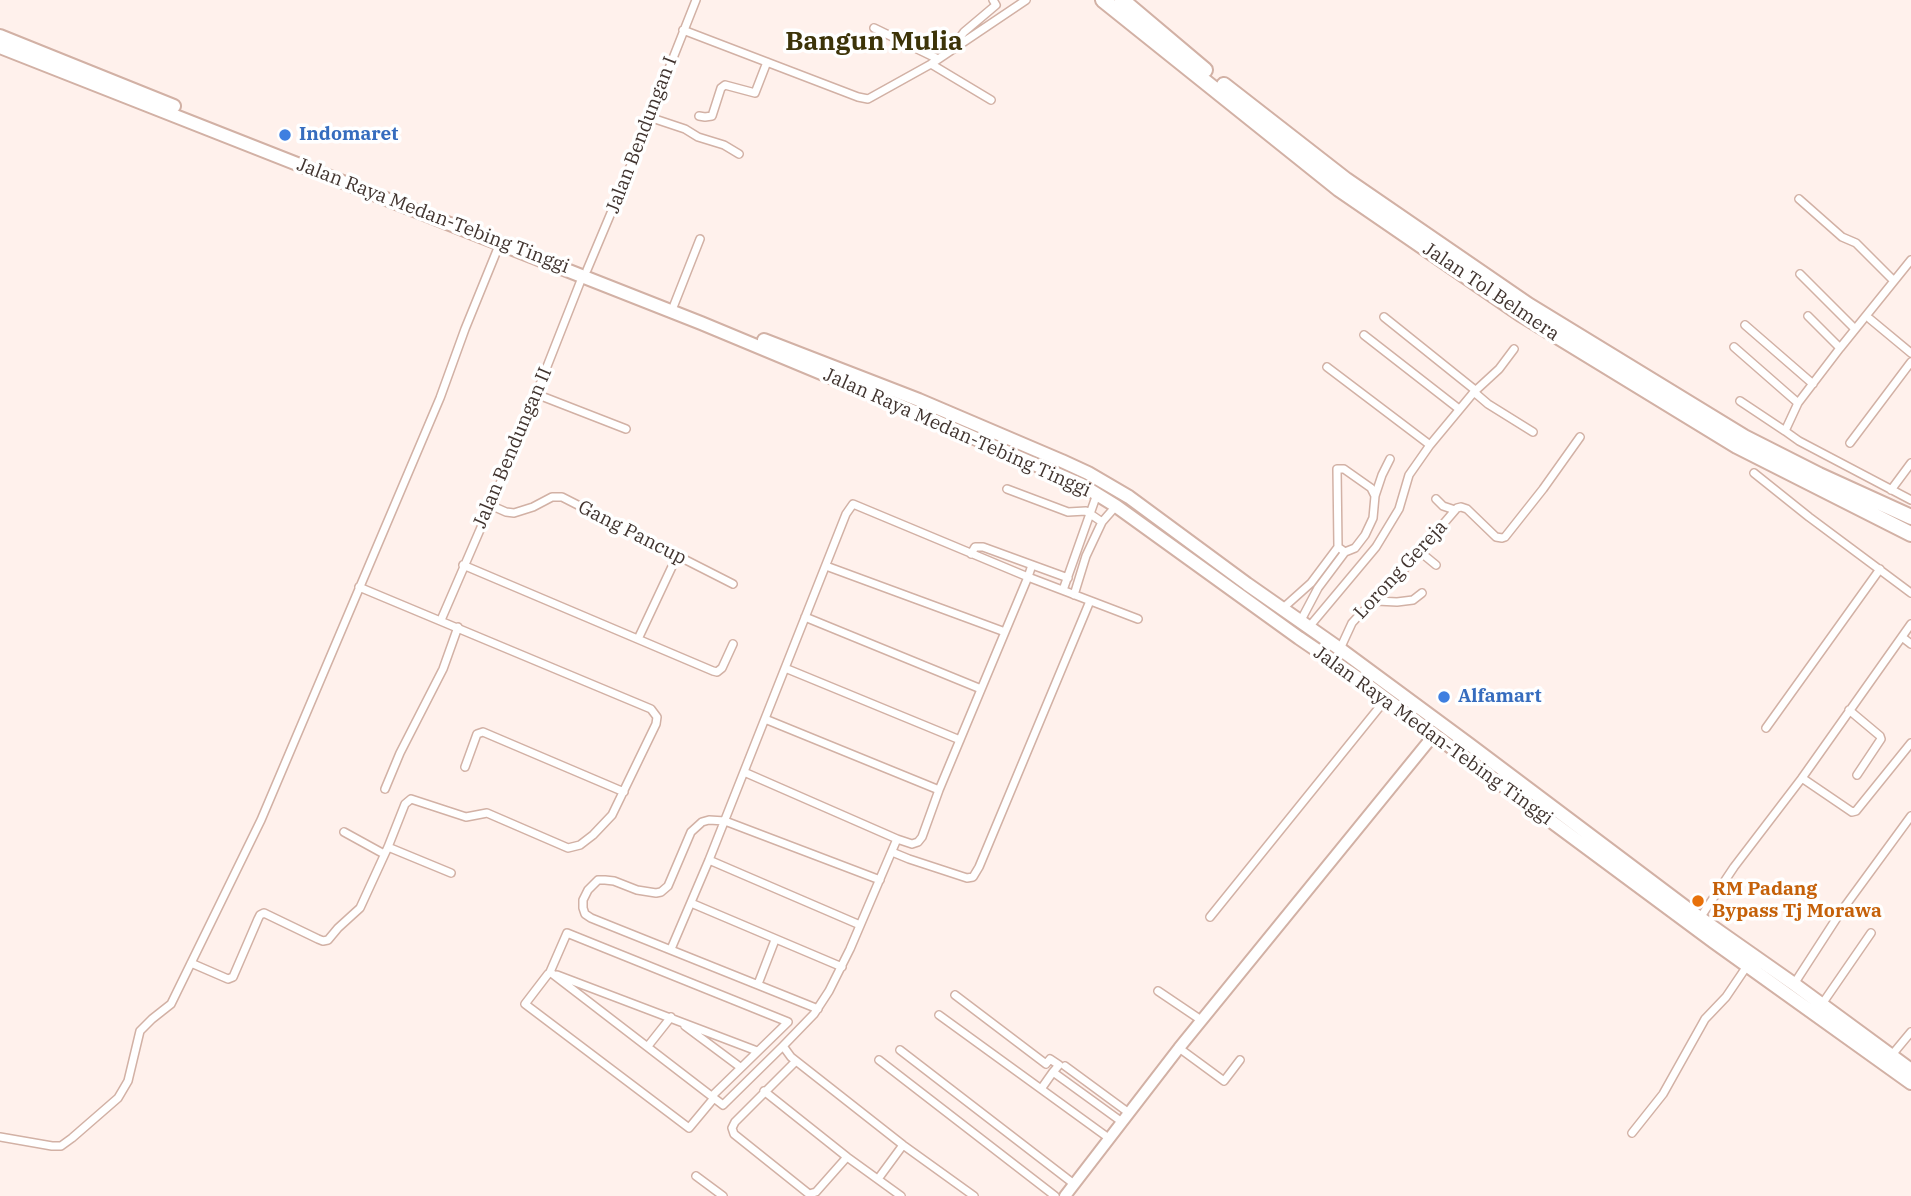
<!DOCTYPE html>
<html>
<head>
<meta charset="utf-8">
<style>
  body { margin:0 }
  canvas { display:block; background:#fff1ec }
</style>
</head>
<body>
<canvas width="1911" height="1196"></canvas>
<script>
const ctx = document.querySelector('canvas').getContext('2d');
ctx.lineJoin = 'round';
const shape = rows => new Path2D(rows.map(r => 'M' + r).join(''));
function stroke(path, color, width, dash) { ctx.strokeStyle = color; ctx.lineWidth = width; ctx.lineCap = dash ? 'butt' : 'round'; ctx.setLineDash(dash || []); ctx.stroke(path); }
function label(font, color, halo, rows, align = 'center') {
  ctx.font = font + ' "IBM Plex Serif",serif'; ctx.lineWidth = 7; ctx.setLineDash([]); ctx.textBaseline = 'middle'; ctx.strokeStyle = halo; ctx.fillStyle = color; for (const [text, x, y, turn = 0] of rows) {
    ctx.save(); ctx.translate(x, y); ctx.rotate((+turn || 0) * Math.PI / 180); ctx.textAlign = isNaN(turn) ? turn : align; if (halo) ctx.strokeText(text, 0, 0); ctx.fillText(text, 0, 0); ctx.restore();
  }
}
const minor = shape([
  [874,28,938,59],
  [683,30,858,97,868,99,931,64,1026,0],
  [961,42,961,36,964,32,996,5,993,0],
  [931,64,991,100],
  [699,116,705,117,712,116,721,88,725,85,755,93,767,62],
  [649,117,685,129,698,137,724,145,739,154],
  [1799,199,1842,237,1856,243,1894,281],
  [1911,260,1840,348,1798,403,1785,431,1799,441,1911,500],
  [587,270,624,182,696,0],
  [1800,274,1855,329],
  [674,305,700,239],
  [1808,316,1840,348],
  [1384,317,1475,390],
  [1870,319,1911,353],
  [1745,325,1813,384],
  [1364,335,1459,409],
  [1734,347,1798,403],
  [1327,367,1430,445],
  [1474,392,1488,404,1533,432],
  [536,394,626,429],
  [1740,401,1785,431],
  [1850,443,1911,362],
  [1754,473,1809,517,1911,593],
  [1007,489,1068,512,1086,511,1102,522],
  [1891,490,1911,463],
  [1436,499,1443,506,1455,510],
  [490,505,506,512,514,513,533,507,552,497,562,497,733,584],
  [1338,547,1345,552,1355,548,1365,535,1373,518,1375,496,1382,475,1390,459],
  [1419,551,1436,565],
  [971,554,975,547,983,547,1068,578],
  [463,565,713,671,717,672,722,668,733,644],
  [1032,565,1028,577,1138,619],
  [826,566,1005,632],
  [1063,590,1097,494],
  [1074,595,1086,556,1102,522,1116,506],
  [1377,601,1397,602,1413,600,1422,593],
  [1282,609,1311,583,1338,547,1337,469,1344,469,1371,488,1375,496],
  [805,617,981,689],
  [441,620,511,458,583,275],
  [1300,622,1318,588,1345,552],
  [1309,627,1376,547,1399,509,1409,475,1430,445,1474,392,1499,369,1514,349],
  [1902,637,1911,644],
  [638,639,677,556],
  [1340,649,1352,623,1362,612,1377,601,1457,508,1461,507,1467,509,1496,537,1502,538,1505,537,1543,489,1580,437],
  [785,668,960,740],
  [1849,710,1880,736,1881,739,1857,775],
  [765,719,939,790],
  [1766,728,1880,569],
  [465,767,477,734,483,732,624,792],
  [744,772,897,839],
  [1802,778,1911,624],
  [385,789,400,753,443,669,458,627],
  [344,832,384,854],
  [388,847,451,873],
  [892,852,909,859,967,878,973,877,979,867,1090,601],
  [709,860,860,925],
  [691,903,842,967],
  [1210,917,1386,699],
  [1700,918,1734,867,1802,778,1852,812,1856,811,1911,743],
  [671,949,709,860,846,514,853,504,1028,577,939,790,922,837,918,842,912,844,897,839,850,949,829,991,814,1014,783,1046,791,1057,903,1145,974,1196],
  [191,963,228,979,233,977,258,919,260,915,264,913,318,939,323,941,328,940,338,928,360,908,388,847,405,804,411,799,466,817,487,813,568,848,580,845,593,835,612,815,656,724,657,717,651,709,359,587],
  [550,972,567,933,788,1022,712,1096],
  [550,972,723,1105,783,1046],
  [548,974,525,1004,689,1128,714,1098],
  [557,975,757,1051],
  [758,984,775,940],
  [1794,984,1840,913,1911,816],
  [1158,991,1201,1020],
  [955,995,1046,1064,1050,1059,1059,1065,1053,1072],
  [1820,1007,1871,933],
  [818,1009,591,918,585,914,583,908,583,900,588,890,598,880,605,880,614,881,637,890,656,893,661,892,668,886,691,832,702,822,709,820,725,821,880,880],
  [939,1015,1110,1139],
  [685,1026,740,1067],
  [648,1046,671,1017],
  [1179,1048,1224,1081,1240,1060],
  [900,1050,1074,1184],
  [1891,1056,1911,1032],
  [879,1060,1055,1196],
  [796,1061,735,1122,732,1128,734,1134,809,1194,816,1192,847,1157,901,1196],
  [1065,1066,1129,1113],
  [1041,1089,1053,1072,1122,1122],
  [764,1091,847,1157],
  [1632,1133,1663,1094,1705,1019,1726,997,1747,966],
  [0,1137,52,1146,61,1146,72,1138,118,1098,128,1081,140,1031,152,1019,171,1004,261,820,440,398,465,329,500,243],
  [696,1176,723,1196],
  [878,1179,903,1145]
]);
const secondary = shape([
  [1065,1196,1179,1048,1433,736]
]);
const trunk = shape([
  [0,36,174,106],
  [0,47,701,323,915,412,1082,485,1116,506,1299,638,1362,681,1714,942,1911,1083],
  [764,340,919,400,1062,461,1088,473,1129,497,1247,584,1340,649,1470,745,1700,918,1794,984,1911,1070]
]);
const motorway = shape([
  [1103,0,1339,189,1521,314,1737,446,1911,534],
  [1122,0,1205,70],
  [1224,85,1346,180,1528,305,1744,437,1819,475,1911,517]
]);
stroke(minor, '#d2b1a5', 10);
stroke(secondary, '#d2b1a5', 14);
stroke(trunk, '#d2b1a5', 16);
stroke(motorway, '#d2b1a5', 18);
stroke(minor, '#fff', 7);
stroke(secondary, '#fff', 10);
stroke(trunk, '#fff', 12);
stroke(motorway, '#fff', 14);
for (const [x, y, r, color] of [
  [285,135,7,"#3f7fe0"],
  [1444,697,7,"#3f7fe0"],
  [1698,901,7,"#e8710a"]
]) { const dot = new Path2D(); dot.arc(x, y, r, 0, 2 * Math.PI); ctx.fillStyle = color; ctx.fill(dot); stroke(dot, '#fff', 2.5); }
label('bold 19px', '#366cbe', '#fff', [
  ["Indomaret",299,135],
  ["Alfamart",1458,697]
], 'left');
label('19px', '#41342f', '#fff', [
  ["Jalan Bendungan I",642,135,-69],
  ["Jalan Raya Medan-Tebing Tinggi",433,216,21],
  ["Jalan Tol Belmera",1491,292,34],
  ["Jalan Raya Medan-Tebing Tinggi",957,433,24],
  ["Jalan Bendungan II",513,448,-67],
  ["Gang Pancup",632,533,27],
  ["Lorong Gereja",1401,570,-47],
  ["Jalan Raya Medan-Tebing Tinggi",1433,736,36]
]);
label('bold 19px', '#c56008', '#fff', [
  ["RM Padang",1712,890],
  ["Bypass Tj Morawa",1712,912]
], 'left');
label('bold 26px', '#3c3308', '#fff', [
  ["Bangun Mulia",874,42]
]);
</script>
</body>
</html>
